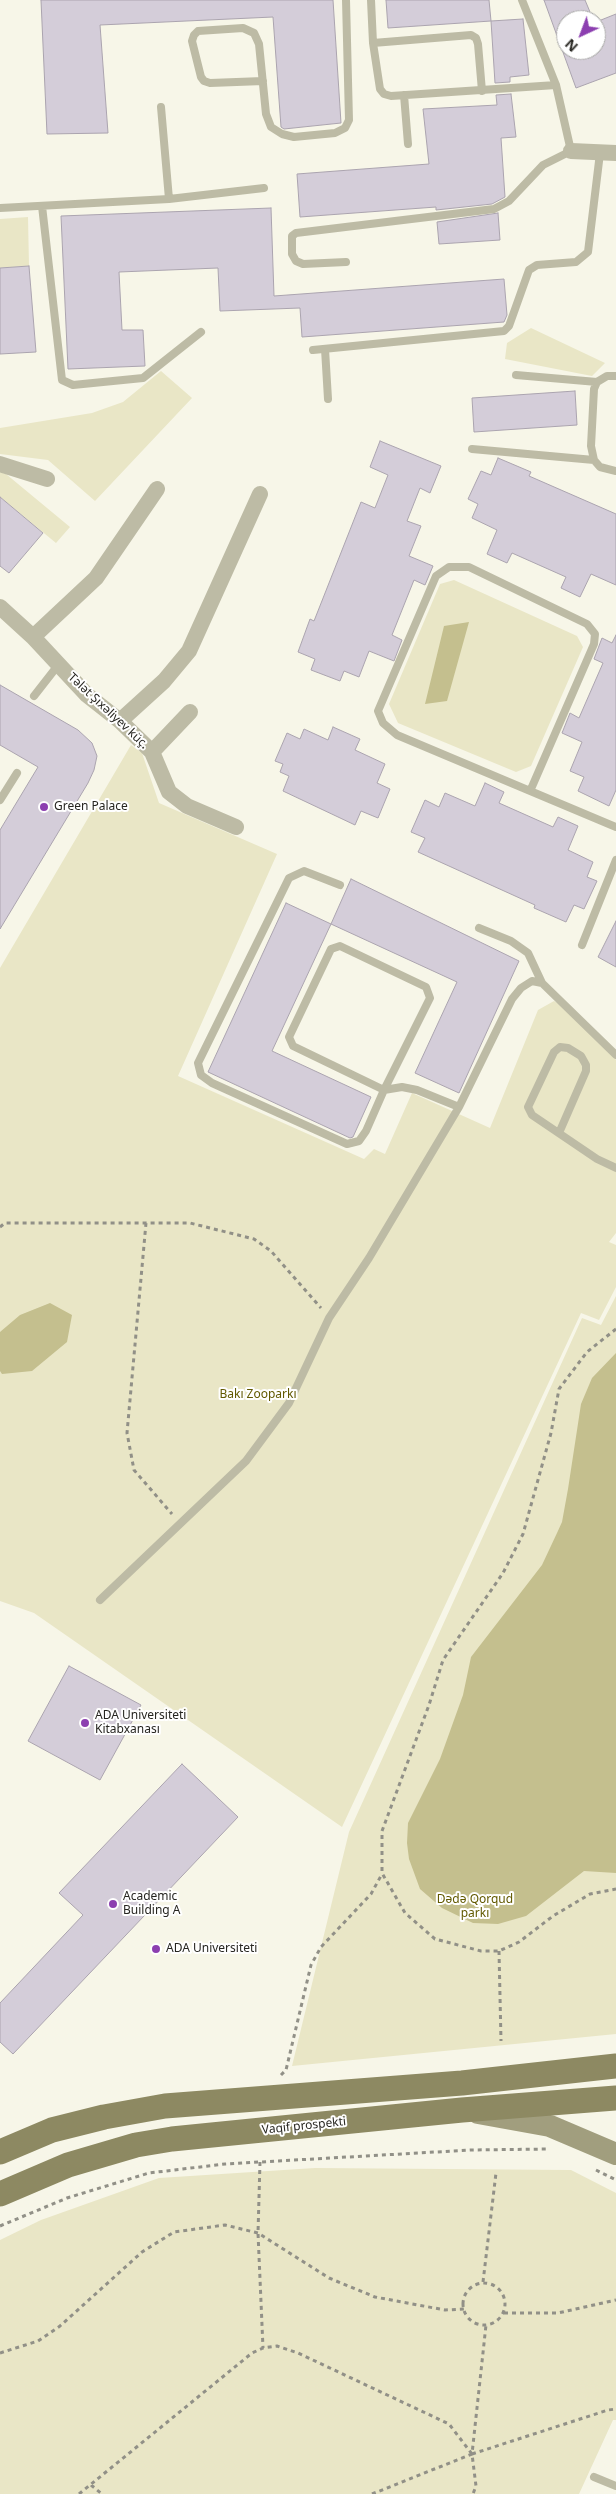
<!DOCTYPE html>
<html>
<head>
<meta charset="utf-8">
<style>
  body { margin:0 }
  #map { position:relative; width:616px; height:2494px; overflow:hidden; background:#f7f6e8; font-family:"Noto Sans",sans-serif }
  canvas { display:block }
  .north { position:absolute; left:556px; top:10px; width:50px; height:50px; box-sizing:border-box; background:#fff; border:1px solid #a8a8a6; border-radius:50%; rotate:223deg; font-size:14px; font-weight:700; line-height:20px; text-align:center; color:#262520 }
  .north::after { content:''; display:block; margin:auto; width:18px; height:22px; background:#8c3fb0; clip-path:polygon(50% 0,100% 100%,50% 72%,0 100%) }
</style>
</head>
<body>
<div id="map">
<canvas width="616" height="2494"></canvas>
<div class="north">N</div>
</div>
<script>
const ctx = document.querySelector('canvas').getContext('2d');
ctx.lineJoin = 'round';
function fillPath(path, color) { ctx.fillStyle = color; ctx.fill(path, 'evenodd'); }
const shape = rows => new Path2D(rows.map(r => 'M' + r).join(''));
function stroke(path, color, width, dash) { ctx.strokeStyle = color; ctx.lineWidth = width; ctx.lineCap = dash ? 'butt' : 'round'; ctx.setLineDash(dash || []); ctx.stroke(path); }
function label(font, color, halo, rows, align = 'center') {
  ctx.font = font + ' "Noto Sans",sans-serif'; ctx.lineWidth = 4; ctx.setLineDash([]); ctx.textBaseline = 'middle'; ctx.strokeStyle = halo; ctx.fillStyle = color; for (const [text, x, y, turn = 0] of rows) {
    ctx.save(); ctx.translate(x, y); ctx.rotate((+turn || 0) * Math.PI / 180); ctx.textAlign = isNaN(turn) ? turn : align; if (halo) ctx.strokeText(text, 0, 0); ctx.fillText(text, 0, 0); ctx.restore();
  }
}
fillPath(shape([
  [28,217,29,266,0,268,0,219],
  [531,328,605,363,592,376,505,359,507,343],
  [161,371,192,398,95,501,48,460,0,454,0,428,92,413,123,402],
  [0,472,6,474,70,527,56,543,0,497],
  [454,580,577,636,583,647,531,766,516,772,398,723,389,704,440,584],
  [131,745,142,753,159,803,277,854,178,1076,364,1159,374,1149,385,1154,412,1093,490,1128,538,1010,554,1001,579,1016,616,1060,616,1233,609,1242,616,1245,616,1287,599,1320,581,1313,342,1827,34,1613,0,1601,0,968],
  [616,1296,616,2034,292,2066,349,1832,582,1318,601,1325],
  [315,2168,571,2170,616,2193,616,2420,613,2420,579,2494,0,2494,0,2240,41,2220,159,2178]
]), '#e9e6c6');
fillPath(shape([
  [469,622,447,701,425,704,444,626],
  [50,1303,72,1315,67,1342,32,1371,2,1374,0,1371,0,1332,20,1315],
  [616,1353,616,1873,584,1871,526,1916,498,1924,473,1923,442,1908,420,1889,409,1859,407,1843,408,1823,440,1759,463,1695,471,1657,542,1565,557,1533,562,1522,568,1489,581,1404,592,1378]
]), '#c4bf8e');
const building = shape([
  [41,0,333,0,341,123,284,129,281,127,273,17,100,25,108,133,47,134,41,0],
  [386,0,489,0,491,21,388,28,386,0],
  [544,0,585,0,590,12,566,20,566,50,596,50,596,22,616,14,616,73,576,88,544,0],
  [523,19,529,75,510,77,510,82,495,83,491,21,523,19],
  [511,94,516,137,501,138,505,197,492,204,436,210,436,207,300,217,297,174,429,164,423,109,497,105,496,95,511,94],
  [271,208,274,296,504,279,507,315,504,322,302,337,300,308,220,311,218,268,119,272,122,330,143,330,145,366,68,369,61,216,271,208],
  [498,213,500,240,439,244,437,222,498,213],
  [29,266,36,352,0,354,0,268,29,266],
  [575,391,577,425,474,432,472,398,575,391],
  [380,441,441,466,430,493,420,488,407,521,421,526,409,556,433,566,425,585,414,580,392,635,402,640,394,661,369,651,359,677,344,671,340,681,311,670,315,659,298,652,310,619,314,621,361,502,375,508,388,475,370,467,380,441],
  [498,458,531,472,529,476,616,514,616,585,591,574,580,597,561,588,566,577,512,553,507,563,487,554,497,530,472,518,478,504,468,499,481,471,491,475,498,458],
  [0,497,43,533,9,573,0,566,0,497],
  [616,635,616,790,609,806,578,791,584,777,570,771,582,742,562,733,570,713,579,718,603,663,594,659,602,638,612,643,616,635],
  [0,685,78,730,92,743,97,756,94,770,88,783,0,929,0,830,38,767,0,745,0,685],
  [333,727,360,739,355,750,385,764,377,783,390,789,378,818,361,811,355,825,283,791,289,776,280,772,283,764,275,761,287,733,300,739,304,729,328,740,333,727],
  [485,783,504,792,499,803,553,827,558,817,578,826,568,850,593,862,587,877,597,881,584,909,574,905,566,922,534,908,535,905,418,852,425,838,411,832,425,800,439,807,445,793,475,806,485,783],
  [351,879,519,961,459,1093,415,1073,457,982,331,924,351,879],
  [286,903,331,924,272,1051,371,1097,353,1137,350,1138,208,1072,286,903],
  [616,921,616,967,598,957,616,921],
  [69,1666,141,1705,100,1780,28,1741,69,1666],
  [182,1764,238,1817,13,2054,0,2042,0,2003,83,1915,59,1893,182,1764]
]);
fillPath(building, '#d4cdd9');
stroke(building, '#aba4af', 1);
stroke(shape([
  [146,1223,127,1433,134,1470,172,1514],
  [0,1227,5,1223,190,1223,254,1239,271,1251,321,1308],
  [616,1329,587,1352,559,1389,551,1433,523,1534,503,1573,443,1660,429,1705,382,1831,382,1873,405,1913,435,1939,481,1951,499,1951,519,1942,553,1916,590,1894,616,1889],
  [499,1951,501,2041],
  [281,2075,286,2070,311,1965,321,1947,371,1894,382,1874],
  [260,2162,258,2233,263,2348],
  [596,2170,616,2180],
  [0,2226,67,2198,149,2173,225,2164,471,2150,548,2149],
  [483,2282,496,2173],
  '463 2304a21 21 0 1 1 42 0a21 21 0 1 1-42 0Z',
  [504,2313,558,2313,616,2300],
  [0,2353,38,2341,60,2326,142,2252,174,2232,225,2225,258,2233,329,2278,375,2297,445,2310,464,2309],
  [472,2454,608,2410,616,2409],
  [91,2485,102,2494],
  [79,2494,252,2353,263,2348,277,2346,298,2353,449,2424,472,2454,476,2486,473,2494],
  [372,2494,472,2454,486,2325]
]), '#919087', 3, [4, 4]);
stroke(shape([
  [371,0,373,43,380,89,384,94,391,96,556,85],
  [373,43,471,35,476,38,478,44,482,91],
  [263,81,210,83,204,81,201,77,192,41,194,35,198,31,243,28,254,33,259,44,266,114,271,127,282,134,294,137,335,133,345,128,349,120,346,0],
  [404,95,408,144],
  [161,107,169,199],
  [42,206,62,380,73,385,143,378,201,332],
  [0,208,169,199,264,188],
  [346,262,303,264,296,261,292,254,292,236,296,233,494,209,509,201,543,165,571,151,556,85,522,0],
  [325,349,328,399],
  [313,350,504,331,509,326,529,270,537,265,576,262,588,252,600,153],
  [516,375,597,382],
  [472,449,594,460,591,446,594,389,597,382,607,376,616,376],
  [594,460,600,467,616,471],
  [34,696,59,664],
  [531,789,594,644,595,634,587,624,469,567,449,567,436,576,378,711,383,723,397,735,616,827],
  [0,800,17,773],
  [340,885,304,871,289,878,198,1063,201,1075,212,1083,347,1144,359,1141,366,1131,384,1090,430,998,426,987,340,946,331,949,289,1037,293,1046,384,1090,402,1087,417,1090,459,1107,512,999,521,988,532,981,542,983,616,1055],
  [479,928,511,941,528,953,542,983],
  [582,945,616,860],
  [559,1133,586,1071,586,1065,581,1056,568,1048,560,1047,554,1052,528,1107,532,1115,597,1159,616,1168],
  [100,1600,246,1461,289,1403,329,1318,369,1258,459,1107],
  [594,2477,616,2486]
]), '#bdbba5', 8);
stroke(shape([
  [571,151,616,153],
  [0,464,47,479],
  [0,607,33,637,87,695,120,721,152,752,169,792,187,806,236,827],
  [33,637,96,578,157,489],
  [120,721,164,681,189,651,260,494],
  [152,752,190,712]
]), '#bdbba5', 16);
stroke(shape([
  [478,2113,550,2126,616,2154]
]), '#a19e7e', 22);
stroke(shape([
  [0,2152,52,2130,104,2117,165,2106,462,2083,616,2066],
  [0,2194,68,2165,136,2145,172,2139,462,2110,616,2098]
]), '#8d8962', 25);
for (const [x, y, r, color] of [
  [44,807,5,"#8c3fb0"],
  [85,1723,5,"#8c3fb0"],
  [113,1904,5,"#8c3fb0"],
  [156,1949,5,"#8c3fb0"]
]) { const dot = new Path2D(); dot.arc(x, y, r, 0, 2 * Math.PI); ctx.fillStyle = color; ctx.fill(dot); stroke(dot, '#fff', 2); }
label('12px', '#262520', '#fff', [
  ["Tələt Şıxəliyev küç.",108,711,43],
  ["Vaqif prospekti",304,2126,-6]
]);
label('12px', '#262520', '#fff', [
  ["Green Palace",54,807],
  ["ADA Universiteti",95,1716],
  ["Kitabxanası",95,1730],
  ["Academic",123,1897],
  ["Building A",123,1911],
  ["ADA Universiteti",166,1949]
], 'left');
label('12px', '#625901', '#fff', [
  ["Bakı Zooparkı",258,1395],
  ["Dədə Qorqud",475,1900],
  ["parkı",475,1914]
]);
</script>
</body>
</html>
